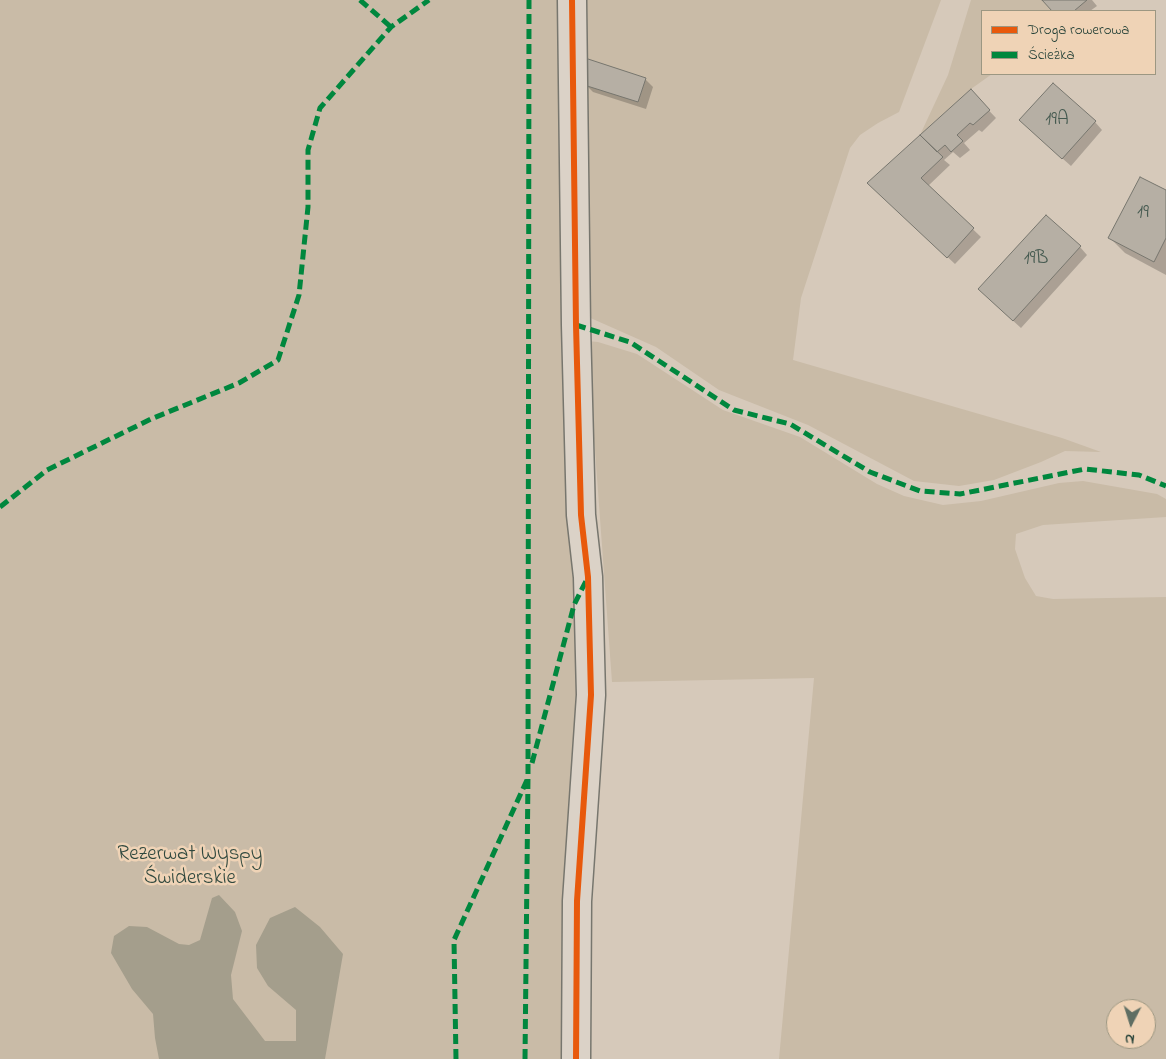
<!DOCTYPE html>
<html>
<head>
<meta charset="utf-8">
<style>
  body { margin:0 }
  #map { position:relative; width:1166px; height:1059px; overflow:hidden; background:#d6c9ba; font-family:"Indie Flower",sans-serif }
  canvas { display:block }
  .legend { position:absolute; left:981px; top:10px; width:175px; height:65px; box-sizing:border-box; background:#efd3b6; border:1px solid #9c9782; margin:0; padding:6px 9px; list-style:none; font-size:15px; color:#1f3d34 }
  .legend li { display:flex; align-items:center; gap:10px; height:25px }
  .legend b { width:25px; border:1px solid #9c9782 }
  .north { position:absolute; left:1106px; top:999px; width:50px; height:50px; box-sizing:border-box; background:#efd3b6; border:1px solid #9c9782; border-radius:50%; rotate:185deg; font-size:14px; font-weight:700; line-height:20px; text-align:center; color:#1f3d34 }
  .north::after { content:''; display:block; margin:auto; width:18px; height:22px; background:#5f6e63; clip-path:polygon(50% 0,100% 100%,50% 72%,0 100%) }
</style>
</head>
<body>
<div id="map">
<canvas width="1166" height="1059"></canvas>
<ul class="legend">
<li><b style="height:6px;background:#e8590c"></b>Droga rowerowa</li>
<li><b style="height:6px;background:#00873e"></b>Ścieżka</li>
</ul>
<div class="north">N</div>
</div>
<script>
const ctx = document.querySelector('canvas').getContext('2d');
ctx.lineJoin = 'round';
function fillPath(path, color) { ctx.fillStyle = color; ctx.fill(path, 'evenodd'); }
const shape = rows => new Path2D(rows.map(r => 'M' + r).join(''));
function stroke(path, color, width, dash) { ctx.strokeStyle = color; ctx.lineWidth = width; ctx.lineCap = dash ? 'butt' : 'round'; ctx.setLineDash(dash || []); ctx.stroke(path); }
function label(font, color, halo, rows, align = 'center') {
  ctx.font = font + ' "Indie Flower",sans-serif'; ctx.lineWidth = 5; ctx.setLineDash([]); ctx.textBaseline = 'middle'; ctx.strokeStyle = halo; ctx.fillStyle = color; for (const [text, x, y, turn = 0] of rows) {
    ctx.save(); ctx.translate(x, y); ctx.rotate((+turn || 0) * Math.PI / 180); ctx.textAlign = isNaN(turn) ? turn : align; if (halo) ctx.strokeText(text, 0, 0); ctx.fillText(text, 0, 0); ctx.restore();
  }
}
fillPath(shape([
  [0,0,565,0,580,632,563,1059,0,1059],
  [585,0,941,0,899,112,878,123,860,135,850,148,801,298,793,360,1062,438,1101,452,1065,451,1041,462,994,480,959,486,914,481,808,425,719,390,656,347,586,316],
  [971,0,1042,0,1052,11,982,11,982,74,992,74,971,89,920,135,948,75],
  [587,341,598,342,637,354,723,410,800,437,877,484,904,496,943,505,981,501,1059,483,1083,481,1157,494,1166,499,1166,517,1043,525,1016,534,1015,549,1025,578,1036,596,1053,599,1166,597,1166,1059,779,1059,814,678,612,682],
  [1116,1009,1146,1009,1146,1039,1116,1039]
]), '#c9bba7');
fillPath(shape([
  [219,895,235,912,242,931,231,975,233,999,265,1041,296,1041,296,1010,268,986,257,968,256,945,270,918,295,907,320,927,343,954,325,1059,159,1059,155,1038,153,1014,132,989,111,953,114,936,129,926,147,927,179,944,189,945,200,940,212,898]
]), '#a49e8c');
fillPath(shape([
  [1044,0,1092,0,1097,6,1090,11,1053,11],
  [645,79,653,87,646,109,593,92,585,84],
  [978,99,996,118,982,132,979,130,964,143,970,150,960,158,953,152,944,160,950,165,928,186,981,237,955,264,877,191],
  [1095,122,1102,130,1071,166,1028,128],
  [1166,192,1166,275,1125,253,1109,237],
  [1080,247,1087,255,1021,328,987,297]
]), '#0003');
const building = shape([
  [1042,0,1087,0,1074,11,1052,11,1042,0],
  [585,58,646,78,638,102,584,85,585,58],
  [1053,83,1096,121,1062,159,1019,120,1053,83],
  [971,89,990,110,973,125,970,123,957,135,963,141,951,152,945,145,937,152,920,135,971,89],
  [920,135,943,157,921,178,974,228,947,258,867,183,920,135],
  [1140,177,1166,190,1166,238,1154,262,1108,238,1140,177],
  [1046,215,1081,246,1013,321,978,289,1046,215]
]);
fillPath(building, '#b6afa4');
stroke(building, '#77766e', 1);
const minor = shape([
  [572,0,576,325,581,515,588,577,591,695,577,901,576,1059]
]);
stroke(minor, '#77766e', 31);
stroke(minor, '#dbd2c7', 28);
stroke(shape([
  [360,0,391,27],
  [576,325,630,342,734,410,790,424,870,472,920,491,960,494,1085,469,1139,475,1166,486],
  [0,507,47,470,151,419,239,383,278,360,299,295,308,207,308,150,320,108,391,27,429,0],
  [532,763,574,605,586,581],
  [456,1059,454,940,527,780],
  [525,1059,528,776,529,0]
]), '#00873e', 5, [10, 5]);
stroke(shape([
  [572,0,576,325,581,515,588,577,591,695,577,901,576,1059]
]), '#e8590c', 6);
label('19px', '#455a50', null, [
  ["19A",1057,121],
  ["19",1143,214],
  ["19B",1036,260]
]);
label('21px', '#2f483e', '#efd3b6', [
  ["Rezerwat Wyspy",190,856],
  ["Świderskie",190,880]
]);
</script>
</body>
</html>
